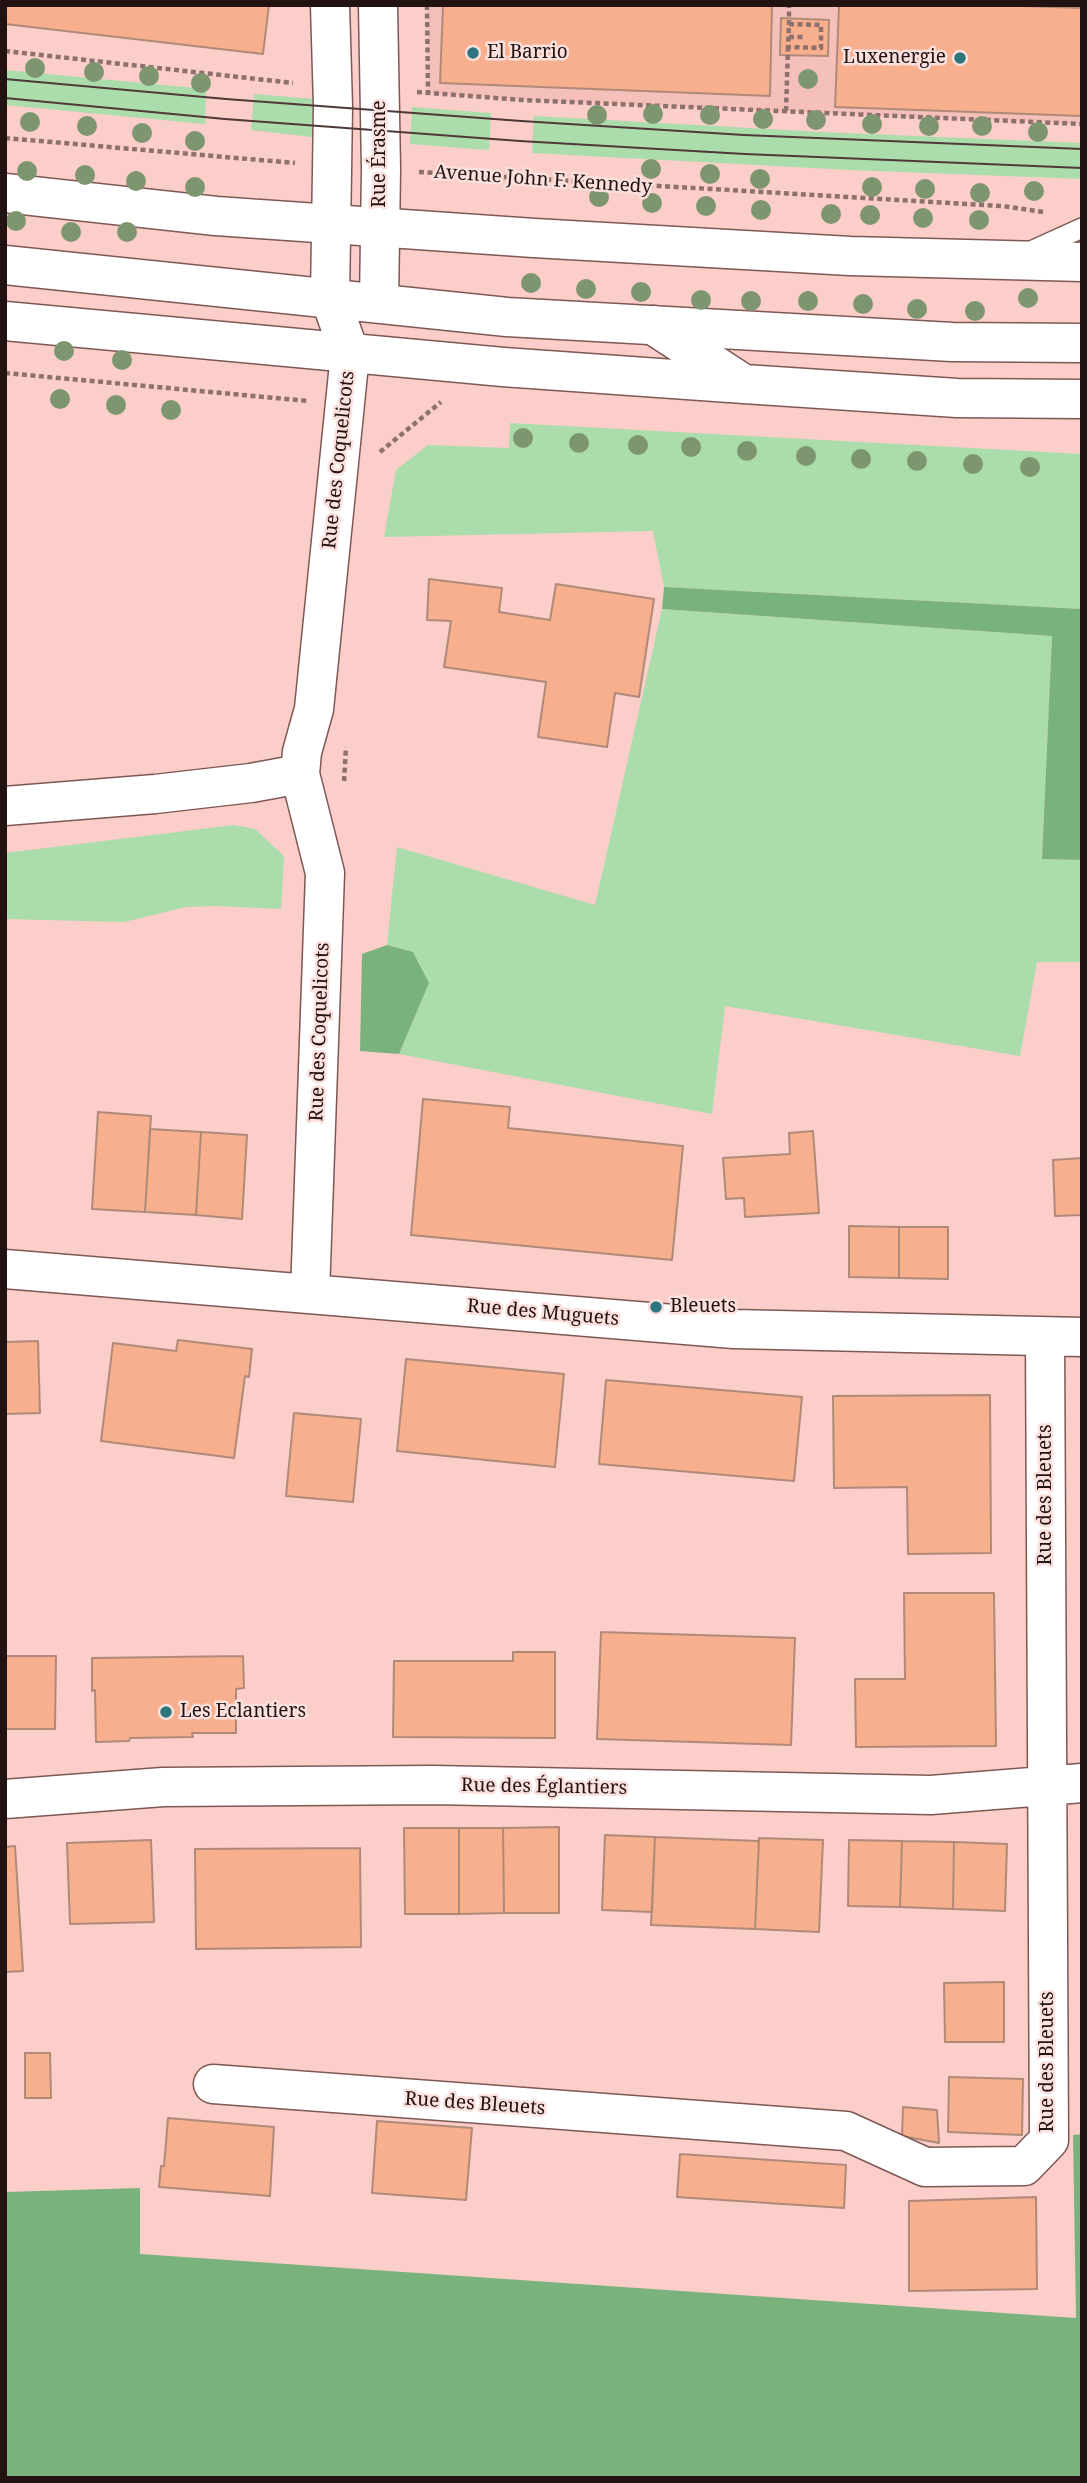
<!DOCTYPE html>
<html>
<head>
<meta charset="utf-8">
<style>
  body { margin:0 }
  #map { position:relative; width:1087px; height:2483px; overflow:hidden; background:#fbcec9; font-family:"Noto Serif",serif }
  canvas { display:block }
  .frame { position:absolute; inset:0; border:7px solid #221312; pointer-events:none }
</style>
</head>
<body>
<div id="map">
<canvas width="1087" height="2483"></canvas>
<div class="frame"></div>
</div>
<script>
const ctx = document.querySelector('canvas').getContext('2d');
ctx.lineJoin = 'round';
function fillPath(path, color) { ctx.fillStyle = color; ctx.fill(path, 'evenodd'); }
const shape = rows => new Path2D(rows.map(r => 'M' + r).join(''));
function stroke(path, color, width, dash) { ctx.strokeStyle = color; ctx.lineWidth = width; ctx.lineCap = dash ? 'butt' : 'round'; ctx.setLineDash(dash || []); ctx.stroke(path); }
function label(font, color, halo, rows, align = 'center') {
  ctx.font = font + ' "Noto Serif",serif'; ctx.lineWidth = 5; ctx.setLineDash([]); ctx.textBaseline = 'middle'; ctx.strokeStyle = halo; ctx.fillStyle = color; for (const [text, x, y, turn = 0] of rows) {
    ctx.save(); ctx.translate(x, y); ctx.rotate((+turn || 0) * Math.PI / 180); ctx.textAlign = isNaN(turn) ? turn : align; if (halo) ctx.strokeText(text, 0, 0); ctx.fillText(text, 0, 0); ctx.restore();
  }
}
fillPath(shape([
  [427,5,1082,5,1082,124,523,100,428,93]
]), '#f5c0ba');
fillPath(shape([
  [5,70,206,89,205,124,5,105],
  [254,94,314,99,312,137,251,130],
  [412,107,491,113,489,150,410,144],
  [534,116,822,132,1082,143,1082,179,850,170,532,153],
  [510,423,1082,454,1082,609,664,587,653,531,384,537,396,470,428,445,509,448],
  [662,609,1052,636,1042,859,1082,860,1082,962,1037,962,1020,1056,725,1006,712,1114,399,1054,429,983,413,952,387,945,397,847,595,905],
  [234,825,255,829,284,856,281,909,215,906,186,907,124,922,5,919,5,853]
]), '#abdcac');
fillPath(shape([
  [664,587,1082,609,1082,860,1042,859,1052,636,662,609],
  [387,945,413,952,429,983,399,1054,360,1051,362,954],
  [1082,2134,1082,2478,5,2478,5,2192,140,2188,140,2254,1076,2318,1073,2135]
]), '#7ab27d');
const building = shape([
  [5,5,269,5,263,54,5,24,5,5],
  [443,5,772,5,770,96,440,83,443,5],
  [839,5,996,5,1082,8,1082,116,835,107,839,5],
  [781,18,829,20,828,56,780,55,781,18],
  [429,579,502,588,499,612,550,620,556,584,654,599,639,697,615,693,607,747,538,737,546,682,444,667,451,621,427,620,429,579],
  [423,1099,510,1107,508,1128,683,1146,672,1260,411,1235,423,1099],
  [98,1112,151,1116,145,1212,92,1209,98,1112],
  [150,1129,201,1132,196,1215,145,1212,150,1129],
  [813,1131,819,1213,745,1217,744,1198,726,1199,723,1158,790,1154,789,1133,813,1131],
  [201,1132,247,1135,242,1219,196,1215,201,1132],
  [1082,1158,1082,1215,1055,1216,1053,1160,1082,1158],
  [849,1226,899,1227,899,1278,849,1277,849,1226],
  [899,1227,948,1227,948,1279,899,1278,899,1227],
  [178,1340,252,1349,249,1377,245,1376,234,1458,101,1441,113,1343,176,1351,178,1340],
  [38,1341,40,1413,5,1414,5,1342,38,1341],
  [406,1359,564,1374,555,1467,397,1451,406,1359],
  [606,1380,802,1397,794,1481,599,1464,606,1380],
  [990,1395,991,1553,908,1554,907,1487,834,1488,833,1396,990,1395],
  [294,1413,361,1419,353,1502,286,1496,294,1413],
  [904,1593,994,1593,996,1746,856,1747,855,1679,905,1679,904,1593],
  [601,1632,795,1638,791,1745,597,1739,601,1632],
  [513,1652,555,1652,555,1738,393,1737,394,1661,513,1661,513,1652],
  [5,1656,56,1656,55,1729,5,1729,5,1656],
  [243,1656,244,1688,236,1689,236,1733,192,1733,193,1737,130,1738,129,1741,96,1742,95,1690,92,1691,92,1658,243,1656],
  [559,1827,559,1913,504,1913,503,1828,559,1827],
  [404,1828,459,1828,459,1914,405,1914,404,1828],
  [459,1828,503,1828,504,1913,459,1914,459,1828],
  [605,1835,655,1837,652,1912,602,1910,605,1835],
  [655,1837,759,1841,755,1929,651,1925,655,1837],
  [759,1838,823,1840,819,1932,755,1929,759,1838],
  [151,1840,154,1922,70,1924,67,1843,151,1840],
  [849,1840,902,1841,900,1907,848,1906,849,1840],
  [902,1841,954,1842,953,1909,900,1907,902,1841],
  [954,1842,1007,1844,1005,1911,953,1909,954,1842],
  [15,1846,23,1971,5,1972,5,1847,15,1846],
  [360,1848,361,1947,196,1949,195,1849,360,1848],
  [1004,1982,1004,2042,945,2042,944,1983,1004,1982],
  [25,2053,50,2053,51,2098,25,2098,25,2053],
  [949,2077,1023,2079,1022,2135,948,2132,949,2077],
  [903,2107,937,2110,939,2143,902,2136,903,2107],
  [168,2118,274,2127,270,2196,159,2187,161,2166,164,2166,168,2118],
  [377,2121,472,2128,466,2200,372,2193,377,2121],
  [680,2154,846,2165,844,2208,677,2197,680,2154],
  [1036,2197,1037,2289,909,2291,909,2201,1036,2197]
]);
fillPath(building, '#f7af8e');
stroke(building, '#af8a79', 2);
const lane = shape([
  [1029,252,1082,228]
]);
const street = shape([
  [5,321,503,367,744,384,957,398,1082,399],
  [653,325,742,383],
  [5,806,155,794,251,783,300,774],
  [5,1269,734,1329,1082,1337],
  [310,1293,325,873,300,774,302,752,314,709,350,354,330,298],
  [5,1799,163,1787,433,1785,931,1795,1082,1783],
  [213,2084,846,2131,925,2167,1024,2166,1049,2140,1045,1338]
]);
const secondary = shape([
  [330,5,333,107,330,298],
  [378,5,381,169,379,303]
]);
const primary = shape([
  [5,193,216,216,534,238,850,256,1082,262],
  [5,265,507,317,952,342,1082,343]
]);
stroke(lane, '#7e5854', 22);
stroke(street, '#7e5854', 41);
stroke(secondary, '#7e5854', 41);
stroke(primary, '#7e5854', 41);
stroke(shape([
  [427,5,428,93],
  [789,24,821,25,821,48,788,47,789,24],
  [789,25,789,5],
  [789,37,805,37],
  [5,51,293,83],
  [417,92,523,100,1082,124],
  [786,111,788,46],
  [5,138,295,163],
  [419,172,1002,206,1043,212],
  [5,373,308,401],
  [380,452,441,402],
  [344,781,346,747]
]), '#8e706d', 4.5, [5, 3.5]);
stroke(lane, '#fff', 19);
stroke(street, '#fff', 38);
stroke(secondary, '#fff', 38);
stroke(primary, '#fff', 38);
stroke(shape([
  [5,79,226,99,521,121,744,135,1082,149],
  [5,98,225,119,520,141,745,154,1082,168]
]), '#4e3937', 2);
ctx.fillStyle = '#7e966f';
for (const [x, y] of [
  [35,68],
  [94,72],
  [149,76],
  [808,79],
  [201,83],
  [653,114],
  [597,115],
  [710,115],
  [763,119],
  [816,120],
  [30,122],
  [872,124],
  [87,126],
  [929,126],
  [982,126],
  [1038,132],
  [142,133],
  [195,141],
  [651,169],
  [27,171],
  [710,174],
  [85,175],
  [760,179],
  [136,181],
  [195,187],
  [872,187],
  [925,189],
  [1034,191],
  [980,193],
  [599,197],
  [652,203],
  [706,206],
  [761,210],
  [831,214],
  [870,215],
  [923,218],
  [979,220],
  [16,221],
  [71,232],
  [127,232],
  [531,283],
  [586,289],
  [641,292],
  [1028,298],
  [701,300],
  [751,301],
  [808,301],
  [863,304],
  [917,309],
  [975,311],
  [64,351],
  [122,360],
  [60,399],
  [116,405],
  [171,410],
  [523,438],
  [579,443],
  [638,445],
  [691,447],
  [747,451],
  [806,456],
  [861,459],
  [917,461],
  [973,464],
  [1030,467]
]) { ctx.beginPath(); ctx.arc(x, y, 10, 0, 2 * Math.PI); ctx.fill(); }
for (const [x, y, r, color] of [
  [473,53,7,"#2d757e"],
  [960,58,7,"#2d757e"],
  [656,1307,7,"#2d757e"],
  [166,1712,7,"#2d757e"]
]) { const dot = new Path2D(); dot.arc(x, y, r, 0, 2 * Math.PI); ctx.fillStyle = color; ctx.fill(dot); stroke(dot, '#fce0dd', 2.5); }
label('19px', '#221312', '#fce0dd', [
  ["El Barrio",487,53],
  ["Luxenergie",946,58,"right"],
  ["Bleuets",670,1307],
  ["Les Eclantiers",180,1712]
], 'left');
label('19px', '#221312', '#fce0dd', [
  ["Rue Érasme",380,154,-90],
  ["Avenue John F. Kennedy",543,180,4],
  ["Rue des Coquelicots",339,460,-84],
  ["Rue des Coquelicots",320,1032,-88],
  ["Rue des Muguets",543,1313,5],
  ["Rue des Bleuets",1046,1495,-90],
  ["Rue des Églantiers",544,1787,1],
  ["Rue des Bleuets",1048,2062,-90],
  ["Rue des Bleuets",475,2104,4]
]);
</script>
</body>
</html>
